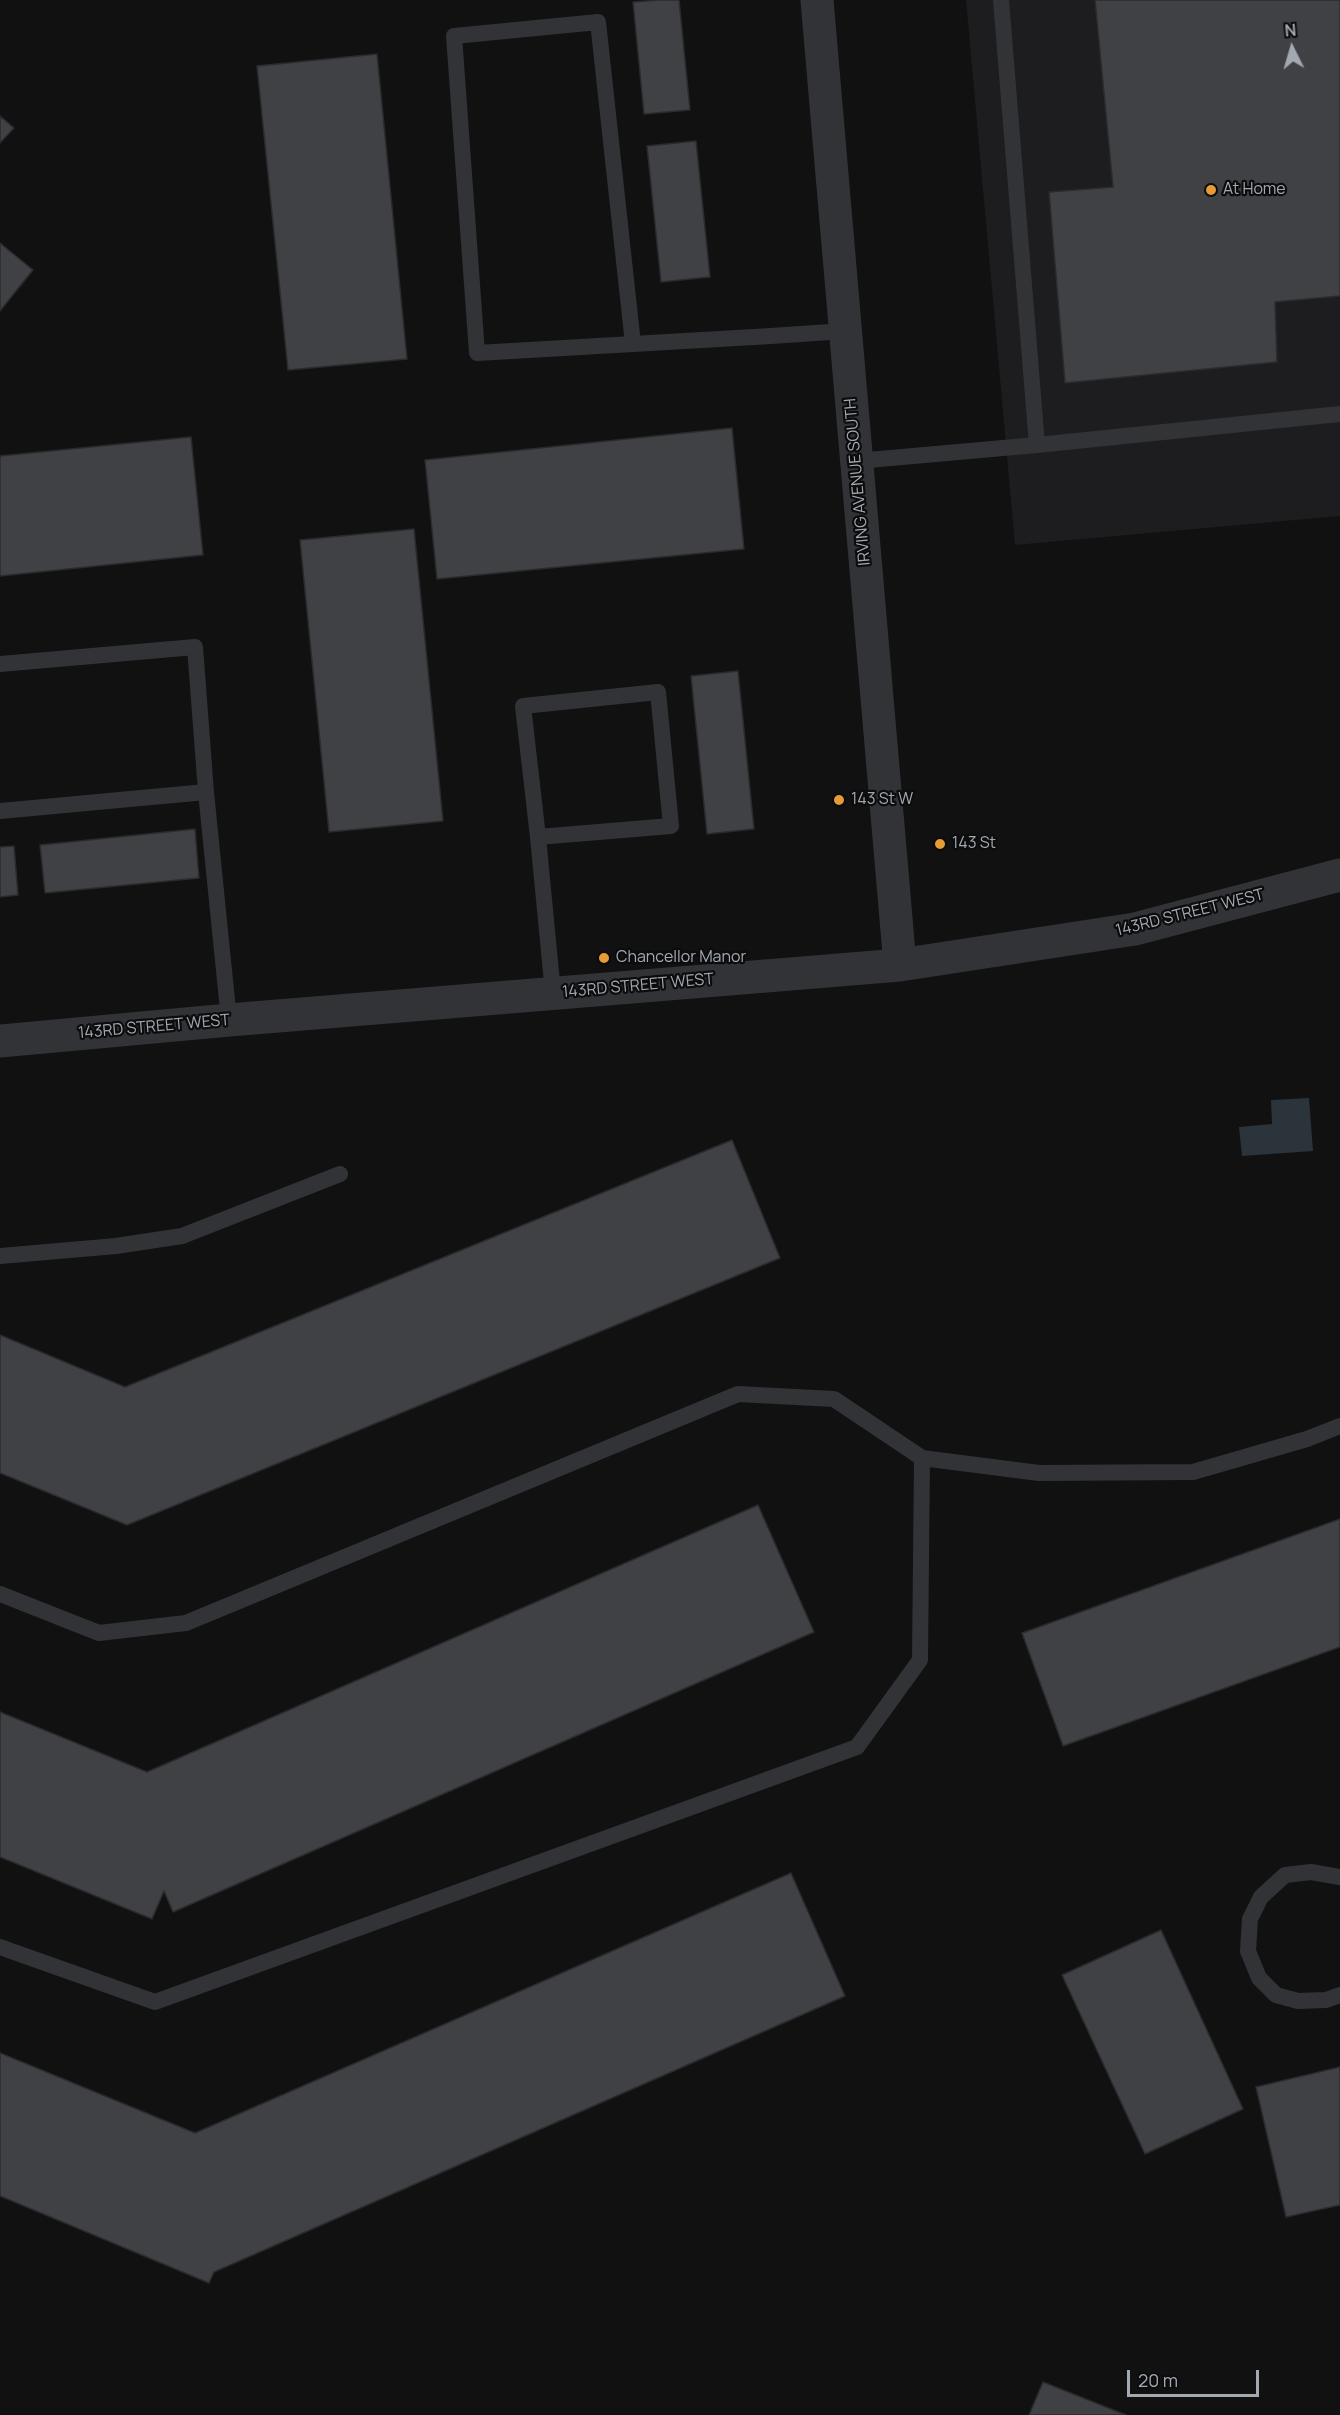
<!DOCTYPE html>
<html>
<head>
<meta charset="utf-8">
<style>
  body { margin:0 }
  #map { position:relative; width:1340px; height:2415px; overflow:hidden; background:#111112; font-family:Manrope,sans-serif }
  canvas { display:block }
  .north { position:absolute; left:1262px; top:18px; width:60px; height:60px; -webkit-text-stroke:4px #0c0c0d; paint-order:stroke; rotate:355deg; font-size:16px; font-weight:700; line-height:24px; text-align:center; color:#a3a9b2 }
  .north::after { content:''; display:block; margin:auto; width:21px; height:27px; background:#a3a9b2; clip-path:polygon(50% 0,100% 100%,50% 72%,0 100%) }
  .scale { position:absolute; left:1127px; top:2370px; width:132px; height:27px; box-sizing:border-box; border:3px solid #a3a9b2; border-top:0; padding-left:8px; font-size:18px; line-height:21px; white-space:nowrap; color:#a3a9b2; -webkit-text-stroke:4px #0c0c0d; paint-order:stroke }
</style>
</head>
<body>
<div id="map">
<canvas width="1340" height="2415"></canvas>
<div class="north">N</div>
<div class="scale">20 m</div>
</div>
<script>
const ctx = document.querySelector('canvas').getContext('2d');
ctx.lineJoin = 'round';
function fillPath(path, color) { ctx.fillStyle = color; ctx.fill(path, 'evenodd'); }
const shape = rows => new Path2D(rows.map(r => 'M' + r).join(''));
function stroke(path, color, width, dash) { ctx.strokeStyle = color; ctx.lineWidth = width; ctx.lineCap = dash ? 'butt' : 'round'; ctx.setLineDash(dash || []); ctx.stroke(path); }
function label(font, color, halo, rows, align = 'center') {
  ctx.font = font + ' Manrope,sans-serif'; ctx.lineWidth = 4.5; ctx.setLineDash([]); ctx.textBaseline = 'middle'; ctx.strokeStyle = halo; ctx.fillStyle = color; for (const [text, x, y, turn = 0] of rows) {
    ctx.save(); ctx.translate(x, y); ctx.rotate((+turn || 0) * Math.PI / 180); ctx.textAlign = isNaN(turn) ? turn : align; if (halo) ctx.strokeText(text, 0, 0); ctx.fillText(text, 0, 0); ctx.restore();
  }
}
fillPath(shape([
  [966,0,1340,0,1340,516,1015,545]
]), '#1d1d1f');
fillPath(shape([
  [1309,1098,1313,1151,1242,1156,1239,1127,1272,1124,1271,1100]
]), '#2b343a');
const building = shape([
  [659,0,679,0,690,110,644,114,633,2,659,0],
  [1095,0,1340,0,1340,296,1275,302,1277,362,1065,383,1049,192,1113,187,1095,0],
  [377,54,407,359,288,370,257,66,377,54],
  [0,116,14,128,0,143,0,116],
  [696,141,710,277,661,282,647,146,696,141],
  [0,243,33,270,0,311,0,243],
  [732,428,744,549,437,579,425,460,732,428],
  [191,437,203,555,0,576,0,456,191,437],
  [414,529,443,821,329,832,300,540,414,529],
  [738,671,754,829,707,834,691,676,738,671],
  [195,829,199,878,45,893,40,845,195,829],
  [14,846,18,895,0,897,0,847,14,846],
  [732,1140,780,1258,127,1525,0,1473,0,1335,125,1387,732,1140],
  [758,1505,814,1632,173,1912,164,1891,152,1919,0,1857,0,1712,147,1772,758,1505],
  [1340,1519,1340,1647,1063,1746,1022,1633,1340,1519],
  [791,1873,845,1996,214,2272,209,2283,0,2196,0,2053,195,2133,791,1873],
  [1161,1930,1243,2109,1145,2154,1062,1975,1161,1930],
  [1340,2067,1340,2205,1286,2217,1256,2087,1340,2067],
  [1043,2382,1126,2415,1029,2415,1043,2382]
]);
fillPath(building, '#404145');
stroke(building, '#2b2b2e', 1.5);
stroke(shape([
  [1001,0,1037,445,1340,414],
  [633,344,598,22,454,36,477,353,633,344,771,336,845,331],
  [857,461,1037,445],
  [0,664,195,647,206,792,229,1020],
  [0,811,206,792],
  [538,837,523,706,658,692,671,826,538,837,553,993],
  [0,1256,116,1246,182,1236,340,1174],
  [0,1594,99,1633,186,1623,738,1394,834,1399,922,1458],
  [1340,1877,1311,1872,1285,1875,1261,1897,1250,1919,1248,1951,1259,1978,1276,1995,1298,2001,1326,2000,1340,1995],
  [0,1947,155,2002,857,1747,920,1660,922,1458,1039,1473,1193,1472,1307,1439,1340,1426]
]), '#323337', 16);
stroke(shape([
  [817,0,900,965],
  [0,1041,229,1020,900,965,1135,929,1340,875]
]), '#323337', 33);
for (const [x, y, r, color] of [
  [1211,190,6,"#e59b36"],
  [839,800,6,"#e59b36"],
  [940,844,6,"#e59b36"],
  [604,958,6,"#e59b36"]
]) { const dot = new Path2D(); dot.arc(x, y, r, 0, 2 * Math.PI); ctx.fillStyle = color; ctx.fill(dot); stroke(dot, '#0c0c0d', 2); }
label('16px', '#a3a9b2', '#0c0c0d', [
  ["At Home",1223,190],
  ["143 St W",851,800],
  ["143 St",952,844],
  ["Chancellor Manor",616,958]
], 'left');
label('16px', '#a3a9b2', '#0c0c0d', [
  ["IRVING AVENUE SOUTH",858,482,-95],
  ["143RD STREET WEST",1190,913,-14],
  ["143RD STREET WEST",638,986,-5],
  ["143RD STREET WEST",154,1027,-5]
]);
</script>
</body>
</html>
